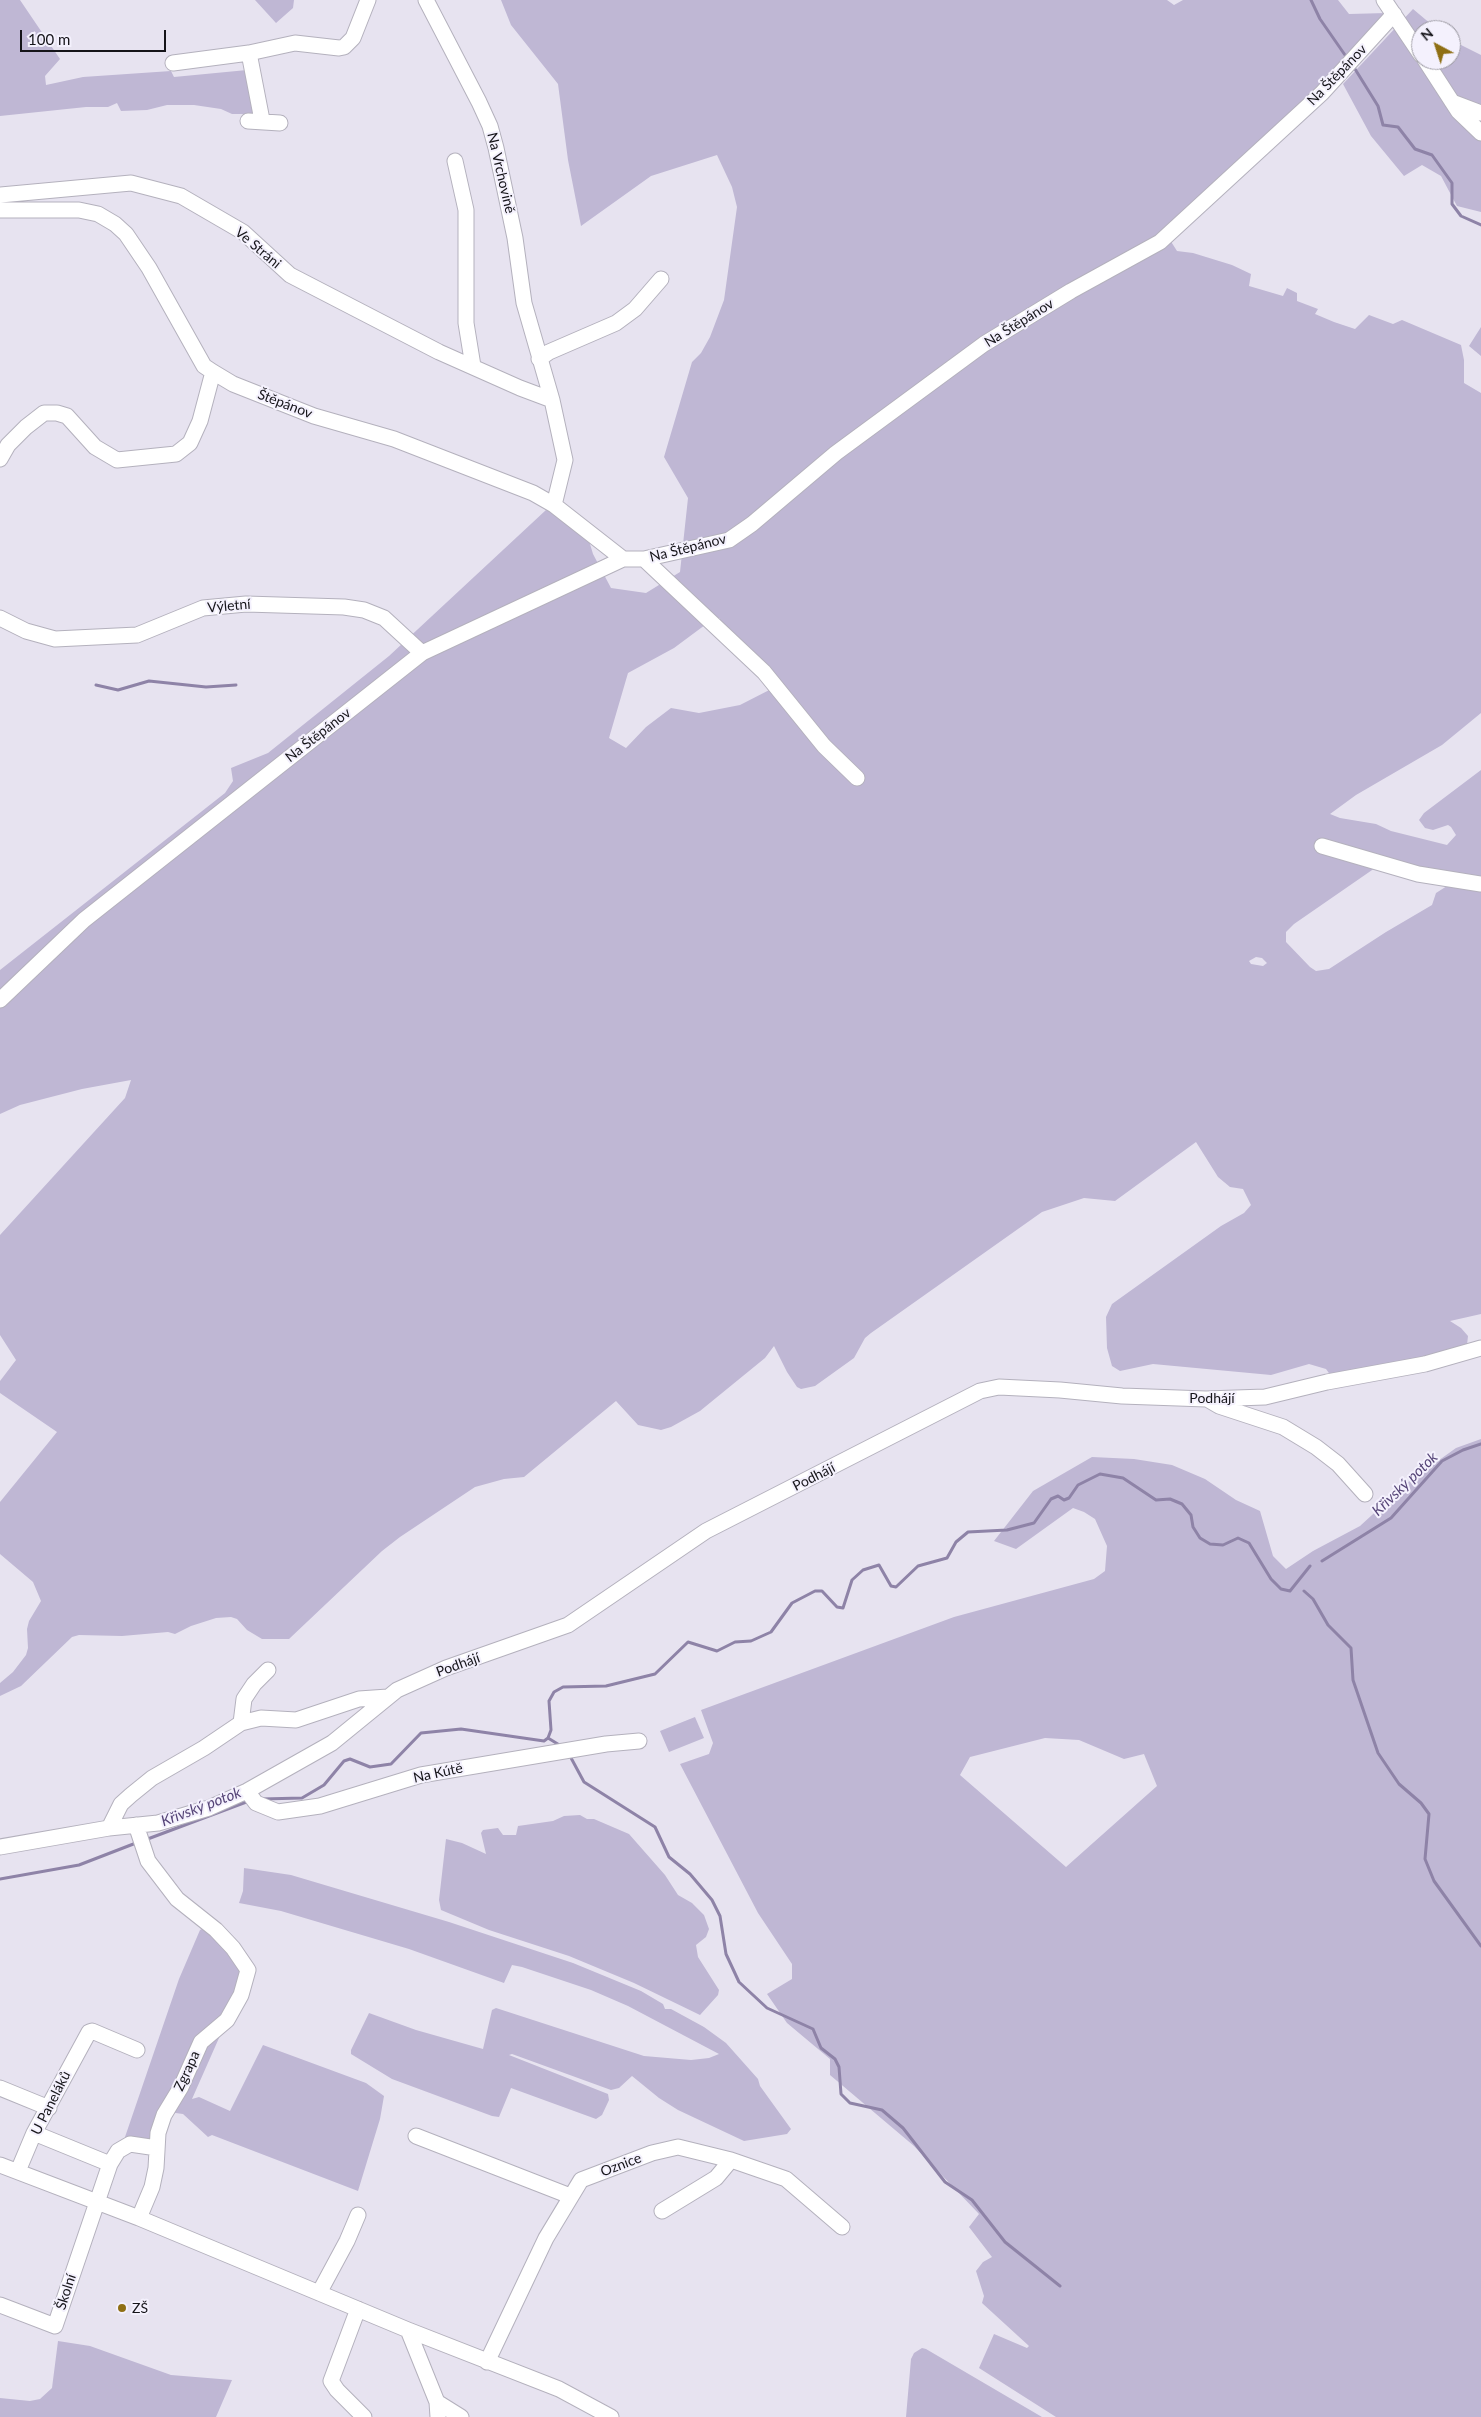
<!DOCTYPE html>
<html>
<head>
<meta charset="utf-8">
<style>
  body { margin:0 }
  #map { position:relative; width:1481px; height:2417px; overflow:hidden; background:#e7e3f0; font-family:Lato,sans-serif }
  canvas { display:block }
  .north { position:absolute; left:1411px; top:20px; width:50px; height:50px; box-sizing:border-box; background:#f4f1fd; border:1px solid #9b99a2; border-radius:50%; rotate:320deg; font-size:14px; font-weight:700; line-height:20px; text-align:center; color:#151419 }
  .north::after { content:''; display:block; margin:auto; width:18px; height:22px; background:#8f6f14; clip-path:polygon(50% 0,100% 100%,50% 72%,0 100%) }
  .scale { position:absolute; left:20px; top:30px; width:146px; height:22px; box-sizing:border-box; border:2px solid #151419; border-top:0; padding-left:6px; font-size:15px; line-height:18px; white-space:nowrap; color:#151419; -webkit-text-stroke:4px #f4f1fd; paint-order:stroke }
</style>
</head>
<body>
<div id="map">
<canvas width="1481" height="2417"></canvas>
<div class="north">N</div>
<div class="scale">100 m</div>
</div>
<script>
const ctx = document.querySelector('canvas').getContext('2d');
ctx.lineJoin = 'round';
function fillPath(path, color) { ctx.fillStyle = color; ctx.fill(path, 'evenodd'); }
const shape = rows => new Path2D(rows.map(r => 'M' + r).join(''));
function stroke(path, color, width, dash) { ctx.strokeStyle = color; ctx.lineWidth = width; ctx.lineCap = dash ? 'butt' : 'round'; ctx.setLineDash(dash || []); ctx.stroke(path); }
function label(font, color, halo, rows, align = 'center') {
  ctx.font = font + ' Lato,sans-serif'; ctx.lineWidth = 4; ctx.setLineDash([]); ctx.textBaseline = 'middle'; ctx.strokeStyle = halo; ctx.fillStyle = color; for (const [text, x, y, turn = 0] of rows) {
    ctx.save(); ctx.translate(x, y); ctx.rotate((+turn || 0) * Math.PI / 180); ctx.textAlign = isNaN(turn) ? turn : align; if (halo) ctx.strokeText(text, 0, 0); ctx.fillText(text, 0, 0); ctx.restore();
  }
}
fillPath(shape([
  [0,0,20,0,60,59,45,76,46,85,83,77,171,71,174,77,247,70,255,114,232,114,221,109,194,105,167,105,147,110,121,111,117,103,108,107,86,107,0,116],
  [255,0,294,0,293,8,276,23],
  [501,0,1167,0,1174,5,1183,0,1338,0,1349,14,1387,13,1318,87,1163,229,1177,251,1193,253,1232,265,1251,274,1249,286,1283,296,1287,288,1297,293,1297,301,1318,309,1315,314,1334,322,1355,329,1369,315,1393,324,1402,320,1461,345,1464,360,1464,383,1481,393,1481,713,1442,745,1356,795,1330,814,1340,818,1376,824,1391,831,1447,845,1456,835,1451,827,1448,825,1433,830,1425,828,1419,820,1424,813,1481,770,1481,1314,1450,1321,1461,1328,1468,1336,1467,1345,1438,1356,1331,1376,1326,1369,1309,1364,1271,1375,1153,1364,1120,1371,1112,1366,1107,1348,1106,1317,1112,1304,1221,1226,1244,1213,1251,1205,1243,1189,1230,1187,1218,1177,1196,1142,1115,1201,1084,1198,1042,1212,871,1333,865,1338,854,1358,815,1386,801,1389,797,1387,787,1372,774,1346,765,1358,700,1411,671,1427,661,1430,638,1425,616,1401,524,1477,504,1479,475,1487,400,1537,382,1551,289,1639,262,1639,247,1630,237,1619,231,1617,216,1618,191,1626,175,1634,168,1632,122,1636,79,1635,72,1637,21,1686,0,1696,0,1683,13,1672,26,1655,28,1648,27,1629,29,1621,41,1601,33,1582,0,1554,0,1502,57,1432,0,1393,0,1381,16,1360,0,1335,0,1235,125,1098,131,1080,82,1089,20,1105,0,1114,0,970,225,793,233,781,231,768,268,753,389,656,546,510,584,524,593,554,611,588,646,593,680,572,688,498,664,457,692,362,701,353,710,337,724,300,737,207,732,187,717,155,651,176,581,226,568,160,558,84,511,25],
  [720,618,720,622,783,683,740,705,699,713,671,708,646,727,626,748,609,738,628,673,674,648,705,625],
  [1375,868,1447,886,1436,893,1432,905,1386,932,1329,969,1316,971,1310,967,1286,942,1286,932,1294,924],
  [1256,957,1262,958,1267,963,1263,966,1251,964,1249,961],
  [1413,9,1438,30,1421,30,1421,60,1451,60,1451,40,1481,55,1481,212,1457,206,1441,176,1422,165,1404,176,1371,136,1343,84],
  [1481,327,1481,356,1469,346],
  [1481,1439,1481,2417,1056,2417,979,2368,994,2334,1027,2348,1029,2346,982,2303,984,2296,976,2271,983,2262,992,2257,969,2227,979,2214,914,2146,830,2075,830,2059,787,2023,767,1994,792,1979,792,1964,758,1913,680,1764,709,1754,713,1743,701,1710,954,1617,1094,1579,1105,1571,1107,1546,1095,1519,1084,1512,1073,1508,1016,1549,994,1541,1033,1491,1092,1457,1134,1459,1172,1465,1205,1479,1236,1500,1260,1511,1273,1556,1286,1569,1313,1551,1360,1526,1407,1483,1456,1448],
  [1045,1738,1079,1740,1124,1759,1144,1754,1157,1786,1066,1867,960,1775,970,1757],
  [695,1717,704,1738,669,1752,660,1731],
  [580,1815,587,1819,594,1819,629,1834,665,1875,678,1895,692,1903,704,1915,709,1929,706,1937,696,1945,698,1957,719,1990,718,1995,700,2015,634,1983,569,1956,489,1930,441,1910,439,1900,446,1839,462,1843,486,1854,481,1833,483,1830,498,1828,503,1835,516,1835,518,1826,553,1821,564,1816],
  [244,1868,291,1875,449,1922,573,1963,641,1991,663,2004,665,2009,671,2009,704,2027,726,2043,758,2079,760,2086,791,2129,787,2134,744,2141,678,2110,659,2098,632,2076,619,2088,611,2090,512,2054,509,2055,608,2094,609,2100,602,2115,596,2119,511,2088,499,2117,492,2116,392,2079,351,2054,351,2050,369,2013,416,2030,483,2049,492,2010,496,2008,644,2056,691,2060,709,2058,719,2054,628,2006,591,1990,522,1967,512,1965,504,1983,409,1949,281,1911,239,1903,243,1891],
  [204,1928,223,1942,239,1970,242,1982,238,1995,192,2099,199,2097,230,2111,263,2045,366,2083,384,2096,380,2119,358,2191,212,2135,208,2137,183,2114,161,2111,154,2134,149,2139,143,2141,125,2137,179,1979,200,1930],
  [58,2341,90,2346,171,2375,232,2380,216,2417,0,2417,0,2398,30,2401,40,2399,52,2388],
  [922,2348,926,2349,1042,2417,906,2417,911,2359,914,2353]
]), '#bfb7d4');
stroke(shape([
  [1311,0,1320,19,1345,55],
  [1355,69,1378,106,1383,125,1398,127,1415,149,1432,155,1452,183,1452,204,1461,216,1481,225],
  [96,685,118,690,149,681,206,687,236,685],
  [1322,1561,1391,1518,1442,1461,1463,1450,1481,1444],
  [1304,1591,1313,1599,1328,1625,1351,1648,1353,1680,1378,1753,1399,1784,1421,1803,1429,1814,1425,1859,1434,1881,1481,1946],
  [548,1738,561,1746],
  [570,1756,584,1782,655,1827,669,1857,690,1874,712,1900,720,1916,726,1954,739,1982,767,2008,813,2029,821,2048,835,2059,839,2067,841,2094,850,2103,882,2110,903,2128,945,2182,972,2200,1005,2242,1060,2286],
  [262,1799,302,1798,324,1785,344,1761,350,1759,370,1767,391,1764,421,1733,461,1729,544,1741,548,1738,551,1730,549,1701,554,1692,563,1687,606,1686,655,1674,688,1642,717,1651,735,1642,751,1641,771,1632,792,1603,815,1591,822,1591,837,1607,843,1608,852,1580,863,1570,879,1565,891,1586,896,1587,918,1566,947,1558,956,1542,968,1532,1007,1530,1034,1523,1051,1499,1058,1496,1064,1500,1069,1498,1078,1485,1100,1474,1123,1478,1156,1500,1170,1499,1182,1504,1191,1515,1193,1527,1200,1538,1210,1544,1223,1545,1238,1538,1249,1543,1271,1579,1281,1589,1290,1591,1310,1566],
  [145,1840,249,1801],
  [0,1879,79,1865,136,1843]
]), '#8e83a7', 3);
const minor = shape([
  [426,0,479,102,490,126,496,148,515,238,524,303,552,400,565,460,554,505],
  [1384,0,1421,55],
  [249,53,262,120],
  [1425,60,1458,111,1481,133],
  [173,63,249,53,295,43,339,48,344,47,353,38,368,0],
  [1452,102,1481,113],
  [248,121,280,123],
  [455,161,466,210,466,323,473,366],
  [0,195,131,183,181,196,243,232,290,275,439,352,520,388,552,400],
  [0,210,79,210,98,214,115,224,126,234,149,268,204,366,213,372,233,384,314,416,394,439,533,493,554,505,623,559],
  [539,359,549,352,616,323,635,309,661,279],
  [0,459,8,445,26,427,44,413,57,413,67,416,95,447,117,460,176,454,190,443,200,421,213,372],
  [644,559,764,672,824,746,857,778],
  [0,618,26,631,55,639,137,635,203,608,246,604,344,607,364,610,384,618,422,653],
  [1322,846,1418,874,1481,884],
  [0,1000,84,920,422,653,623,559,644,559,729,540,752,524,836,453,984,344,1071,291,1160,242,1322,93,1394,14],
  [1207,1399,1219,1406,1283,1427,1316,1447,1338,1464,1365,1494],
  [241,1723,261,1718,296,1720,359,1699,388,1697],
  [247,1791,256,1803,278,1812,320,1806,421,1775,606,1744,639,1741],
  [136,1825,148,1861,177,1899,216,1930,233,1948,248,1970,241,1995,227,2020,201,2042,181,2087,164,2115,158,2133,156,2168,152,2187,139,2218],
  [109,1828,121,1804,131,1795,152,1778,204,1748,241,1723,244,1699,254,1684,268,1670],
  [0,1847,109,1828,158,1823,209,1808,247,1791,332,1743,397,1690,446,1668,568,1625,706,1531,980,1391,999,1387,1060,1390,1122,1396,1206,1399,1265,1397,1327,1382,1425,1364,1481,1348],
  [0,2088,49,2108],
  [34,2133,110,2164],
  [416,2136,570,2196],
  [0,2165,139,2218,408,2330,559,2389,611,2417],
  [18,2171,34,2133,89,2032,92,2031,137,2050],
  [662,2211,716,2178,731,2160],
  [319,2293,347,2241,358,2215],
  [0,2305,55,2326,110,2164,118,2151,130,2144,157,2148],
  [358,2309,331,2381,337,2390,364,2417],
  [408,2330,437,2402,438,2417],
  [487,2362,546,2238,581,2180,652,2153,678,2147,731,2160,786,2179,842,2227],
  [437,2402,461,2417]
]);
stroke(minor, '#b4b1bd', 17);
stroke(minor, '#fff', 15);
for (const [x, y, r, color] of [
  [122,2308,5,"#8f6f14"]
]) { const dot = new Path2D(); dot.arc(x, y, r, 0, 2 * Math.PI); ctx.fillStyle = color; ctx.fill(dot); stroke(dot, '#f4f1fd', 2); }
label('14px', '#151419', '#f4f1fd', [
  ["Na Štěpánov",1337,75,-46],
  ["Na Vrchovině",501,173,77],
  ["Ve Stráni",258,248,40],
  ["Na Štěpánov",1019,323,-32],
  ["Štěpánov",285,404,21],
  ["Na Štěpánov",688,548,-14],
  ["Výletní",229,606,-5],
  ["Na Štěpánov",318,735,-38],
  ["Podhájí",1212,1398],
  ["Podhájí",814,1477,-27],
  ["Podhájí",458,1665,-20],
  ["Na Kútě",438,1773,-12],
  ["Zgrapa",187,2071,-65],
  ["U Paneláků",51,2103,-63],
  ["Oznice",621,2165,-21],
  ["Školní",66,2292,-72]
]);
label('14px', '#151419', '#f4f1fd', [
  ["ZŠ",132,2308]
], 'left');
label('italic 15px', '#547', '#f4f1fd', [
  ["Křivský potok",1405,1484,-44],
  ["Křivský potok",201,1807,-21]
]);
</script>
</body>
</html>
